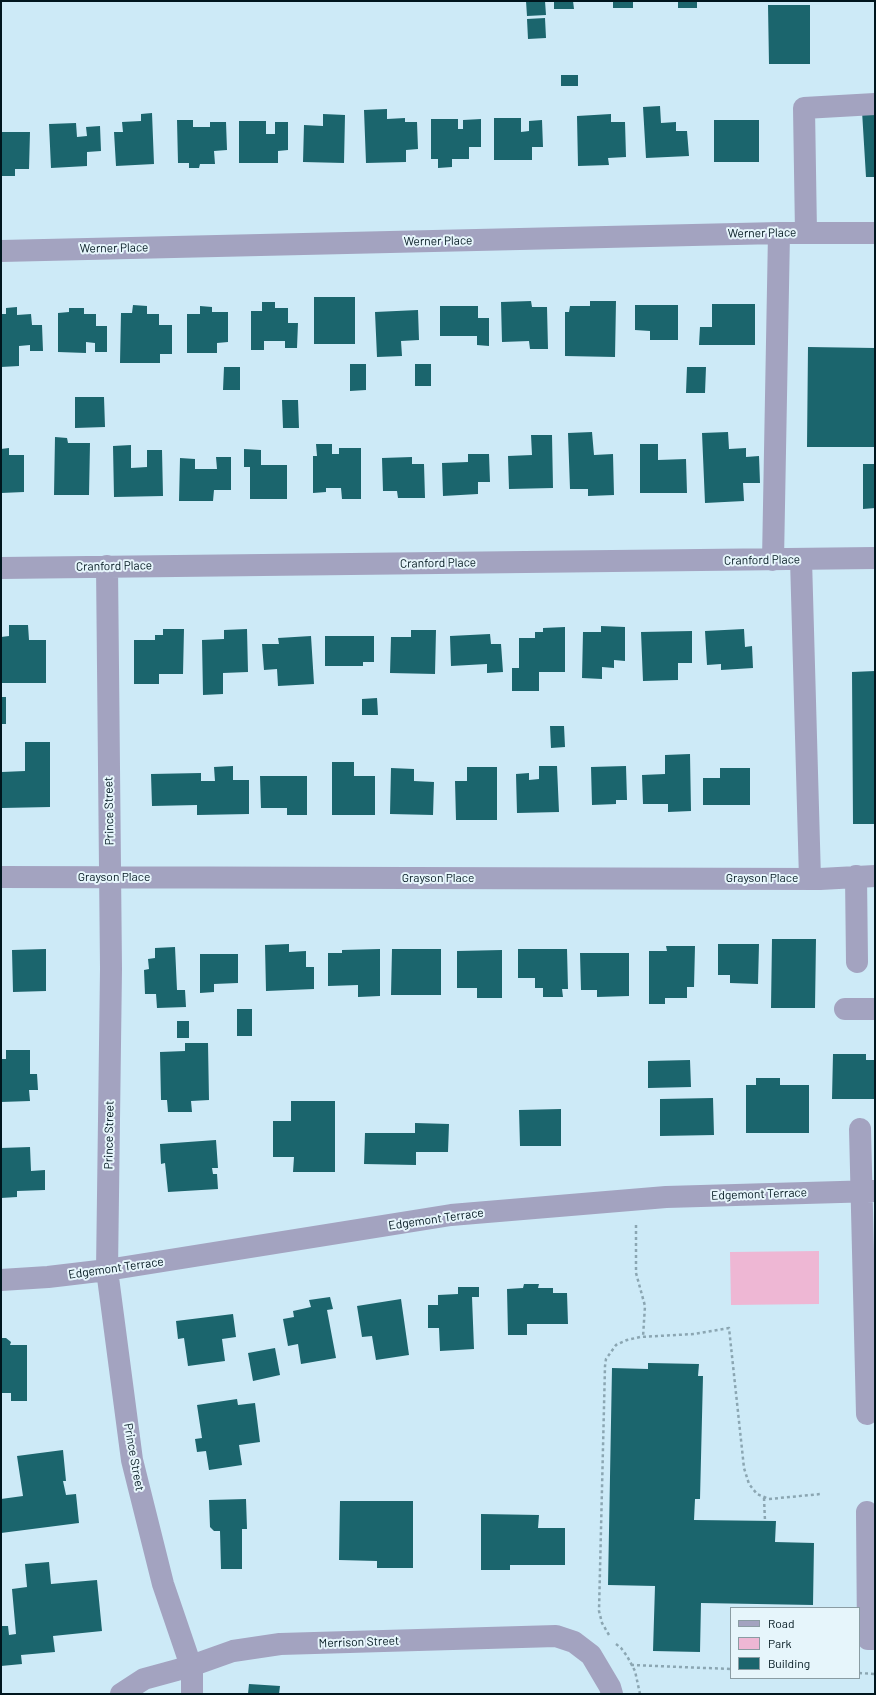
<!DOCTYPE html>
<html>
<head>
<meta charset="utf-8">
<style>
  body { margin:0 }
  #map { position:relative; width:876px; height:1695px; overflow:hidden; background:#cdeaf7; font-family:Barlow,sans-serif }
  canvas { display:block }
  .frame { position:absolute; inset:0; border:2px solid #00161e; pointer-events:none }
  .legend { position:absolute; left:730px; top:1607px; width:130px; height:72px; box-sizing:border-box; background:#e6f5fb; border:1px solid #8a9ca3; margin:0; padding:5px 7px; list-style:none; font-size:12px; color:#00161e }
  .legend li { display:flex; align-items:center; gap:8px; height:20px }
  .legend b { width:20px; border:1px solid #8a9ca3 }
</style>
</head>
<body>
<div id="map">
<canvas width="876" height="1695"></canvas>
<div class="frame"></div>
<ul class="legend">
<li><b style="height:5px;background:#a3a3c0"></b>Road</li>
<li><b style="height:11px;background:#eeb7d4"></b>Park</li>
<li><b style="height:11px;background:#1b656d"></b>Building</li>
</ul>
</div>
<script>
const ctx = document.querySelector('canvas').getContext('2d');
ctx.lineJoin = 'round';
function fillPath(path, color) { ctx.fillStyle = color; ctx.fill(path, 'evenodd'); }
const shape = rows => new Path2D(rows.map(r => 'M' + r).join(''));
function stroke(path, color, width, dash) { ctx.strokeStyle = color; ctx.lineWidth = width; ctx.lineCap = dash ? 'butt' : 'round'; ctx.setLineDash(dash || []); ctx.stroke(path); }
function label(font, color, halo, rows, align = 'center') {
  ctx.font = font + ' Barlow,sans-serif'; ctx.lineWidth = 4; ctx.setLineDash([]); ctx.textBaseline = 'middle'; ctx.strokeStyle = halo; ctx.fillStyle = color; for (const [text, x, y, turn = 0] of rows) {
    ctx.save(); ctx.translate(x, y); ctx.rotate((+turn || 0) * Math.PI / 180); ctx.textAlign = isNaN(turn) ? turn : align; if (halo) ctx.strokeText(text, 0, 0); ctx.fillText(text, 0, 0); ctx.restore();
  }
}
fillPath(shape([
  [819,1251,819,1304,731,1305,730,1252]
]), '#eeb7d4');
fillPath(shape([
  [526,1,545,1,546,15,527,16],
  [554,1,573,1,574,9,554,9],
  [613,1,633,1,633,8,613,8],
  [678,1,697,1,697,8,678,8],
  [768,5,810,5,810,64,769,64],
  [545,18,546,38,528,39,527,19],
  [561,75,578,75,578,86,561,86],
  [660,106,661,123,676,122,676,131,687,131,689,156,646,158,643,107],
  [387,109,387,119,405,118,405,122,417,122,418,149,406,150,406,162,366,163,364,110],
  [875,110,875,177,866,177,862,111],
  [152,113,154,164,116,166,114,132,123,132,122,122,141,121,141,114],
  [323,114,345,115,344,163,303,162,304,125,323,126],
  [611,114,611,122,625,122,626,157,608,158,609,165,578,166,577,116],
  [494,118,521,118,521,132,529,131,529,121,542,120,543,147,532,147,532,160,494,160],
  [431,119,458,119,458,129,463,129,463,120,481,119,481,147,469,147,469,159,452,159,452,167,438,168,438,159,431,159],
  [177,120,193,120,193,127,210,127,210,122,226,122,227,150,214,151,215,164,200,164,199,168,189,168,189,163,178,163],
  [714,120,759,120,759,162,714,162],
  [239,121,266,121,266,134,275,134,275,122,288,122,288,150,278,151,278,163,239,163],
  [76,123,77,137,87,136,86,127,100,126,101,151,87,152,87,166,51,168,49,124],
  [1,132,30,132,29,169,15,169,15,176,1,176],
  [314,297,355,297,355,344,314,344],
  [531,301,532,307,547,307,548,349,530,349,529,341,502,342,501,302],
  [590,301,616,301,615,357,565,356,565,312,569,312,570,306,590,306],
  [262,302,275,302,275,308,288,308,288,323,298,323,297,348,285,348,285,341,264,341,264,350,251,350,251,311,262,311],
  [712,304,755,304,755,345,699,345,700,327,712,327],
  [133,305,147,306,147,314,159,314,159,325,172,325,172,354,160,354,160,363,120,363,121,313,132,313],
  [635,305,678,305,678,340,650,340,650,331,635,330],
  [200,306,212,307,212,312,228,312,228,342,217,343,217,353,187,353,187,314,200,314],
  [440,306,478,306,478,318,489,318,489,346,477,345,477,336,440,336],
  [17,307,17,315,31,314,32,325,42,325,43,351,30,351,30,345,19,346,19,366,1,367,1,314,6,314,6,308],
  [69,308,84,308,84,314,96,314,96,326,107,326,107,352,95,352,95,343,86,342,86,353,58,352,58,313,69,312],
  [418,310,419,340,401,341,402,356,377,357,375,312],
  [808,347,875,348,875,447,807,447],
  [350,364,366,364,366,390,350,391],
  [415,364,431,364,431,386,415,386],
  [224,367,240,367,240,390,223,390],
  [687,367,706,367,705,393,686,393],
  [75,397,104,397,105,427,75,428],
  [282,400,298,400,299,428,283,428],
  [592,432,594,455,613,454,614,495,588,496,588,489,570,489,568,433],
  [728,432,729,449,746,448,746,457,759,456,760,483,743,483,744,501,705,503,702,433],
  [531,435,552,435,553,488,509,489,508,456,532,455],
  [55,437,67,438,68,443,90,443,89,495,54,495],
  [316,444,332,444,332,454,339,454,339,448,361,448,361,499,342,499,341,488,326,488,326,492,313,493,313,456,317,456],
  [640,444,658,444,658,460,686,459,687,493,640,493],
  [131,445,131,468,147,467,147,450,162,450,163,496,114,497,113,446],
  [9,448,9,455,24,455,24,492,1,493,1,449],
  [244,449,261,450,261,465,287,465,287,499,250,499,250,467,244,467],
  [468,454,489,454,490,482,478,482,478,494,443,496,442,463,468,462],
  [216,457,231,457,231,490,214,490,213,501,179,501,180,458,195,459,195,469,217,469],
  [412,457,412,464,424,464,425,498,398,498,397,491,383,491,382,458],
  [863,464,875,464,875,508,863,509],
  [9,625,28,625,29,640,46,640,46,683,1,683,1,637,9,636],
  [601,626,625,627,625,661,614,660,614,668,602,667,602,679,582,678,583,632,601,632],
  [565,627,565,672,539,672,539,691,512,691,512,668,519,668,519,638,535,638,535,632,543,632,543,628],
  [163,629,184,629,183,674,159,674,159,684,134,684,134,640,155,640,155,635,163,635],
  [247,629,248,672,223,673,223,694,203,695,202,640,224,639,224,630],
  [744,629,745,647,752,646,753,668,721,670,721,664,707,665,705,631],
  [411,630,436,630,435,674,390,673,391,637,411,637],
  [692,631,692,663,678,663,678,680,643,681,641,632],
  [490,634,491,644,501,644,503,672,487,673,487,664,451,666,450,636],
  [311,636,314,684,278,686,277,669,264,670,262,644,279,644,278,638],
  [325,636,374,636,374,662,363,662,363,666,325,666],
  [875,671,875,824,853,824,852,672],
  [1,697,6,697,6,724,1,724],
  [377,698,378,715,362,715,362,699],
  [550,726,564,726,565,747,551,748],
  [25,742,50,742,50,807,2,808,2,772,25,771],
  [690,754,691,811,668,812,668,804,643,804,642,775,665,774,665,755],
  [332,762,354,762,354,776,375,776,375,815,332,815],
  [233,766,233,780,249,780,249,814,197,815,197,805,152,806,151,774,201,773,201,781,215,781,214,767],
  [539,766,557,766,559,812,517,813,516,774,529,773,529,780,539,779],
  [626,766,627,800,616,800,616,804,592,805,591,767],
  [467,767,497,767,497,820,456,820,455,781,467,781],
  [391,768,414,769,414,781,434,782,433,815,390,814],
  [720,768,750,768,750,805,703,805,703,778,720,778],
  [260,776,307,776,307,815,287,815,287,808,261,808],
  [772,939,816,939,815,1008,771,1008],
  [289,944,289,952,306,951,306,967,314,967,314,989,266,991,265,945],
  [718,944,759,944,758,984,730,983,730,975,718,975],
  [666,946,695,946,694,987,687,987,687,998,665,998,665,1004,649,1004,649,951,667,951],
  [175,947,177,990,185,990,186,1007,157,1008,156,994,145,994,144,970,149,969,148,959,155,958,155,948],
  [46,949,46,991,13,992,12,950],
  [380,949,380,996,358,997,358,985,328,986,328,953,342,953,342,950],
  [392,949,441,949,441,995,391,995],
  [518,949,567,949,568,989,562,989,563,997,543,997,543,988,535,988,535,978,518,978],
  [502,950,502,998,477,998,477,988,457,988,457,951],
  [580,953,629,953,629,996,597,997,597,990,581,990],
  [200,954,238,954,238,983,214,984,214,992,200,993],
  [237,1009,252,1009,252,1036,237,1036],
  [177,1021,189,1021,189,1038,177,1038],
  [185,1043,208,1043,209,1100,191,1101,192,1112,168,1112,167,1100,161,1100,160,1052,185,1051],
  [6,1050,30,1050,30,1074,37,1074,38,1090,29,1090,30,1101,1,1102,1,1059,6,1059],
  [833,1054,866,1054,866,1060,875,1060,875,1099,832,1099],
  [690,1060,691,1087,648,1088,648,1061],
  [756,1078,780,1078,780,1085,809,1085,809,1133,746,1133,746,1085,756,1085],
  [713,1098,714,1135,660,1136,660,1099],
  [291,1101,335,1101,335,1172,293,1172,294,1157,273,1157,273,1121,291,1121],
  [561,1109,561,1146,520,1146,519,1110],
  [415,1123,449,1124,448,1152,416,1152,416,1165,364,1164,365,1133,415,1133],
  [216,1140,218,1168,212,1168,213,1174,217,1174,218,1189,168,1192,165,1163,161,1164,160,1144],
  [30,1147,31,1171,45,1170,45,1190,17,1191,17,1197,1,1198,1,1148],
  [524,1284,539,1284,538,1288,553,1288,553,1293,567,1293,568,1324,527,1324,527,1335,508,1335,507,1289,523,1288],
  [458,1287,479,1287,479,1297,472,1297,474,1349,440,1351,439,1328,428,1328,428,1305,438,1305,438,1295,458,1294],
  [330,1297,333,1309,327,1310,336,1358,301,1364,298,1344,288,1346,283,1319,294,1317,293,1311,311,1307,309,1300],
  [401,1299,409,1355,376,1360,372,1336,362,1337,357,1306],
  [233,1314,236,1337,222,1339,225,1361,188,1366,184,1338,178,1339,176,1321],
  [1,1338,6,1338,11,1342,10,1345,27,1345,27,1401,11,1401,11,1393,1,1393],
  [275,1348,280,1375,253,1381,248,1353],
  [648,1363,699,1364,698,1376,703,1376,700,1499,695,1499,694,1520,776,1521,775,1542,814,1543,813,1605,701,1603,700,1652,653,1651,655,1586,608,1585,612,1368,648,1369],
  [237,1399,238,1405,255,1403,260,1442,239,1445,242,1465,209,1470,206,1451,197,1452,195,1439,202,1438,197,1405],
  [63,1450,66,1481,63,1481,66,1495,76,1494,79,1523,1,1533,1,1499,23,1496,17,1456],
  [246,1499,247,1529,242,1529,242,1569,221,1569,220,1531,214,1531,210,1527,209,1500],
  [340,1501,413,1501,413,1568,377,1568,377,1561,339,1560],
  [481,1514,539,1515,538,1528,565,1528,565,1565,510,1565,510,1570,481,1570],
  [49,1562,51,1584,97,1580,102,1631,53,1636,55,1652,21,1655,22,1664,1,1666,1,1626,8,1626,9,1635,16,1634,12,1589,27,1587,25,1564],
  [249,1684,280,1686,279,1694,248,1694]
]), '#1b656d');
stroke(shape([
  [636,1225,636,1273,645,1306,643,1337],
  [764,1498,765,1521],
  [609,1635,602,1623,599,1611,605,1366,606,1359,616,1345,627,1340,640,1337,694,1334,729,1328,744,1468,749,1484,757,1494,769,1499,821,1494],
  [616,1644,621,1648,627,1656,635,1671,640,1694],
  [631,1665,731,1669],
  [859,1673,875,1674]
]), '#8ba6b2', 2.5, [3, 3]);
stroke(shape([
  [806,233,804,108,875,104],
  [1,251,779,233,875,233],
  [801,559,810,879],
  [773,560,779,233],
  [107,566,111,969,107,1270,132,1460,163,1584,192,1669,192,1694],
  [1,568,875,558],
  [856,876,857,962],
  [1,877,820,879,875,876],
  [845,1009,875,1009],
  [860,1129,867,1414],
  [1,1280,48,1277,107,1270,451,1215,666,1197,875,1191],
  [867,1512,868,1639,875,1639],
  [121,1694,144,1679,188,1667,233,1651,280,1644,556,1636,574,1642,591,1655,610,1687,612,1694]
]), '#a3a3c0', 22);
label('12px', '#00161e', '#e6f5fb', [
  ["Werner Place",762,233,-1],
  ["Werner Place",438,241,-1],
  ["Werner Place",114,248,-1],
  ["Cranford Place",762,560,-1],
  ["Cranford Place",438,563,-1],
  ["Cranford Place",114,566,-1],
  ["Prince Street",109,811,-91],
  ["Grayson Place",114,877],
  ["Grayson Place",438,878],
  ["Grayson Place",762,878],
  ["Prince Street",109,1135,-89],
  ["Edgemont Terrace",759,1194,-2],
  ["Edgemont Terrace",436,1219,-8],
  ["Edgemont Terrace",116,1268,-8],
  ["Prince Street",134,1457,80],
  ["Merrison Street",359,1642,-2]
]);
</script>
</body>
</html>
